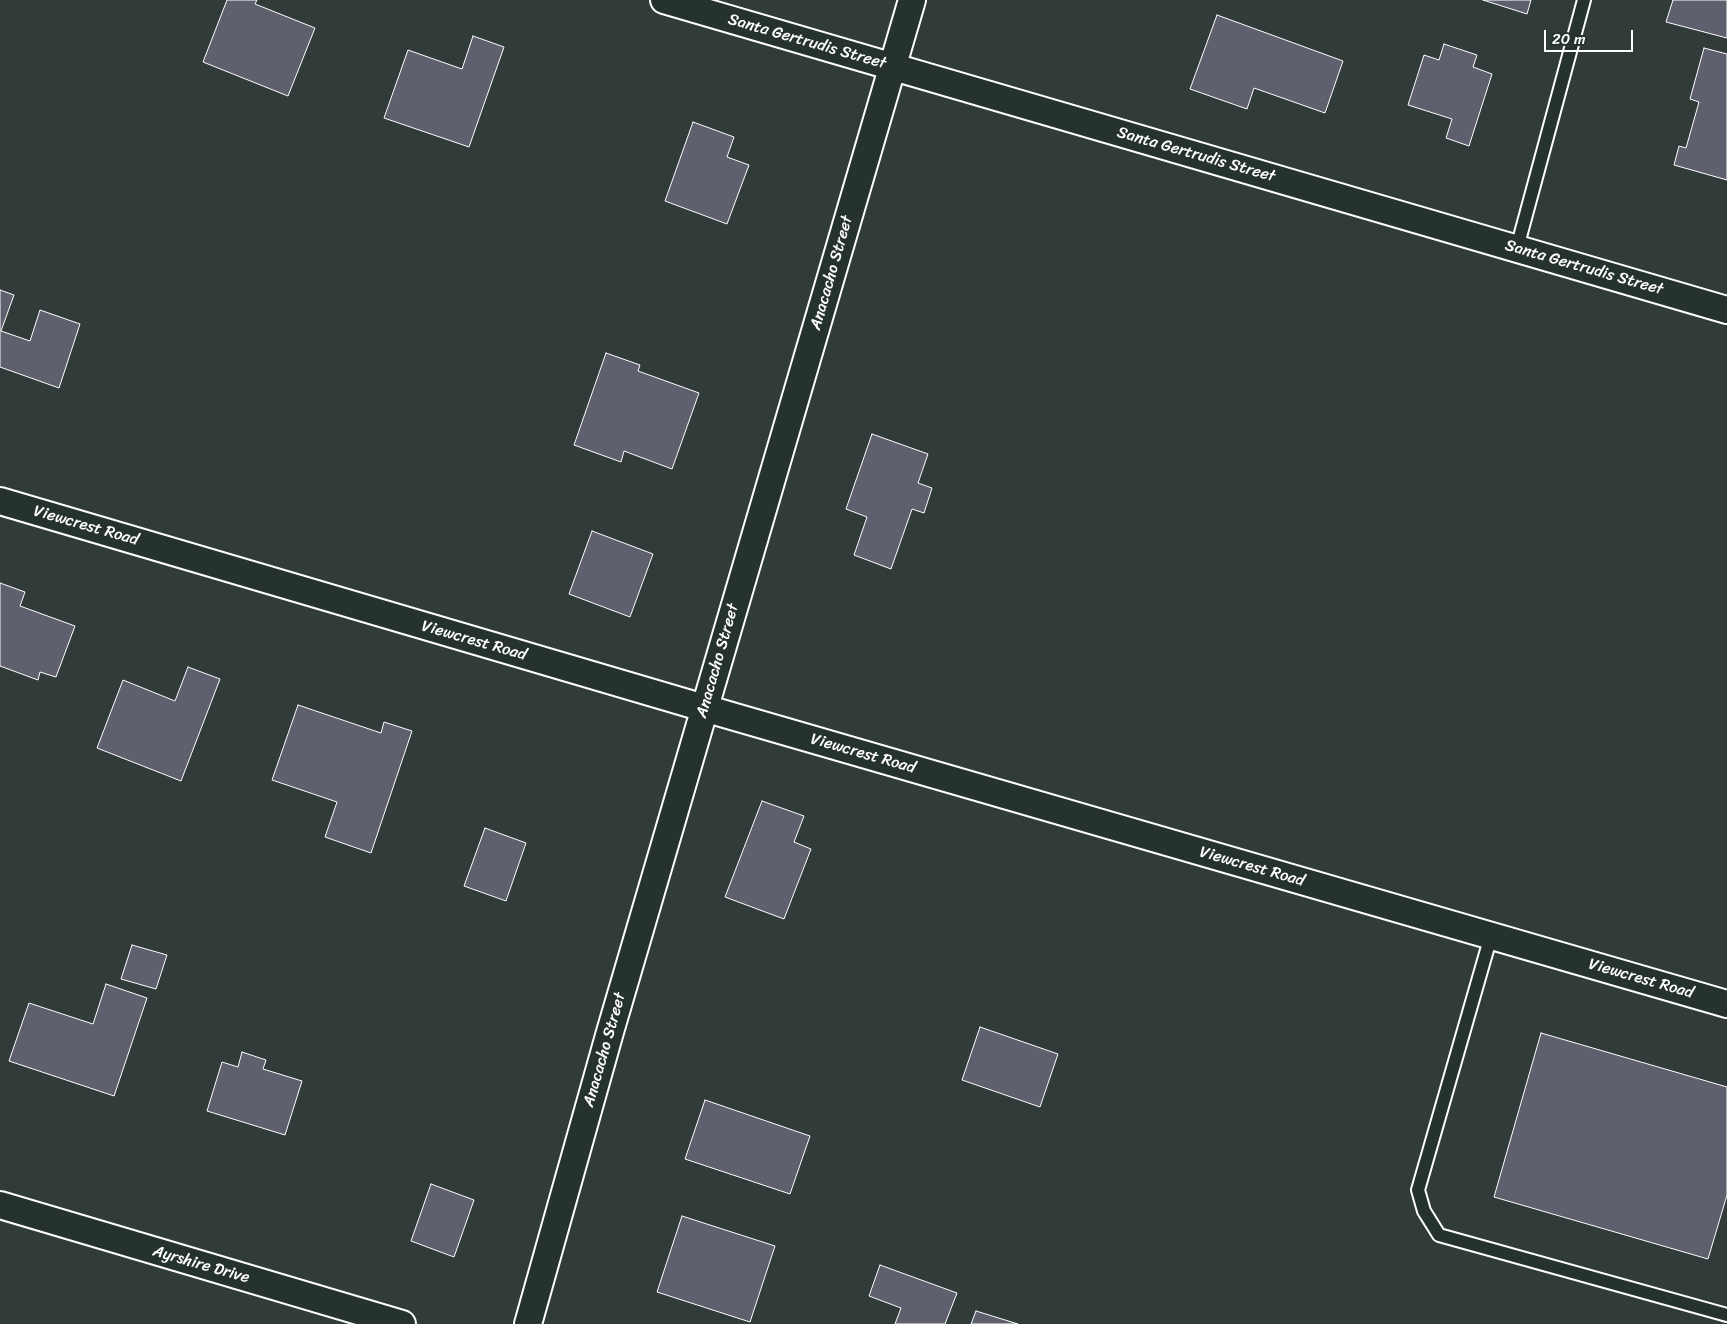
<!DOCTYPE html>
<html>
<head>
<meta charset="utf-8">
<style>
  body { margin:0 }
  #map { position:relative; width:1727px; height:1324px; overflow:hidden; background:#313c3a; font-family:Sriracha,sans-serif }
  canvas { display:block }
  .scale { position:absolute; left:1544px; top:30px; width:89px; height:22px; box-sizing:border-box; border:2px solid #fff; border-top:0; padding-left:6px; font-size:15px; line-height:18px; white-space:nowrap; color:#fff; -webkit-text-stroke:4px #26332d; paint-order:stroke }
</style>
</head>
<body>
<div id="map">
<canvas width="1727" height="1324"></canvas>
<div class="scale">20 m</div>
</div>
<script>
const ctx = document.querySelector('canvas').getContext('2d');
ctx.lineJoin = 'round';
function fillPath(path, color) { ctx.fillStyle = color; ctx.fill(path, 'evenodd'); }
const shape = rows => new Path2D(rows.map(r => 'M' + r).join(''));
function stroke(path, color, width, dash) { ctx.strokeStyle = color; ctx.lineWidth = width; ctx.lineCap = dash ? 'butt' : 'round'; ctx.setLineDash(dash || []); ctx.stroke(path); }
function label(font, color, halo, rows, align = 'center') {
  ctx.font = font + ' Sriracha,sans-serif'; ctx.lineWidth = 5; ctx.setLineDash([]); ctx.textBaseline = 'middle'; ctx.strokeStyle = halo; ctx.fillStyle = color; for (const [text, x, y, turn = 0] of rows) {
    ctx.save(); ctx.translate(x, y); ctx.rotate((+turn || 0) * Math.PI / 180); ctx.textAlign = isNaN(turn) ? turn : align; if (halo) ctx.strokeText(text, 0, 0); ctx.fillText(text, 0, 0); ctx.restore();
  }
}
const building = shape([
  [227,0,257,0,255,4,315,28,288,96,203,62,227,0],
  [1483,0,1531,0,1527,14,1483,0],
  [1673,0,1727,0,1727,38,1666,22,1673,0],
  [1217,15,1343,61,1325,113,1254,88,1247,109,1190,89,1217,15],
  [473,36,504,47,469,147,384,118,408,50,462,69,473,36],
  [1444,44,1477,55,1473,67,1492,74,1469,146,1446,138,1452,119,1408,105,1424,55,1439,60,1444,44],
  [1704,48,1727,54,1727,180,1674,165,1679,146,1686,148,1699,102,1690,99,1704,48],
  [693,122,734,137,727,157,749,165,727,224,665,201,693,122],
  [0,290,14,295,1,331,30,341,40,310,80,324,59,388,0,367,0,290],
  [606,353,640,365,638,371,699,393,672,469,624,451,621,462,574,445,606,353],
  [872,434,928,454,918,483,932,488,924,513,912,509,891,569,854,555,867,517,846,509,872,434],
  [592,531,653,554,630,617,569,594,592,531],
  [0,583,25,592,20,606,75,626,56,677,40,672,38,680,0,666,0,583],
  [188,667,220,679,181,781,97,748,123,680,175,701,188,667],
  [298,705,381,733,384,722,412,731,371,853,325,837,337,802,272,780,298,705],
  [762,801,804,816,794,842,811,849,784,919,725,897,762,801],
  [485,828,526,843,506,901,464,886,485,828],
  [132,945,167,955,156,989,121,979,132,945],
  [106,984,147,998,114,1096,9,1061,29,1003,93,1024,106,984],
  [980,1027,1058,1054,1040,1107,962,1080,980,1027],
  [1541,1033,1727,1087,1727,1195,1708,1259,1494,1197,1541,1033],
  [242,1052,266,1060,263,1069,302,1081,285,1135,207,1111,222,1062,238,1067,242,1052],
  [705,1100,810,1136,790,1194,685,1159,705,1100],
  [431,1184,474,1200,454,1257,411,1241,431,1184],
  [682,1216,775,1246,750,1322,657,1292,682,1216],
  [880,1265,957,1293,945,1324,895,1324,901,1308,869,1296,880,1265],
  [976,1311,1018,1324,971,1324,976,1311]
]);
fillPath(building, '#5f606d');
stroke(building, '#fff', 1);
const lane = shape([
  [1517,248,1584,0],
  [1491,936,1418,1190,1424,1211,1439,1235,1727,1315]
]);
const street = shape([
  [664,0,1727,310],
  [0,501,704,708,1727,1004],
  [0,1205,402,1324],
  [528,1324,610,1032,912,0]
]);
stroke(lane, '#fff', 16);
stroke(street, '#fff', 30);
stroke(lane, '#26332d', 12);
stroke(street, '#26332d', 26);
label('16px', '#fff', '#26332d', [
  ["Santa Gertrudis Street",807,42,16],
  ["Santa Gertrudis Street",1196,155,16],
  ["Santa Gertrudis Street",1584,268,16],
  ["Anacacho Street",832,273,-74],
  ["Viewcrest Road",86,526,16],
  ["Viewcrest Road",474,641,16],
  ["Anacacho Street",718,661,-74],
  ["Viewcrest Road",863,754,16],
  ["Viewcrest Road",1252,867,16],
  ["Viewcrest Road",1641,979,16],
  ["Anacacho Street",605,1050,-74],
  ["Ayrshire Drive",201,1265,16]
]);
</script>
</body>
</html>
